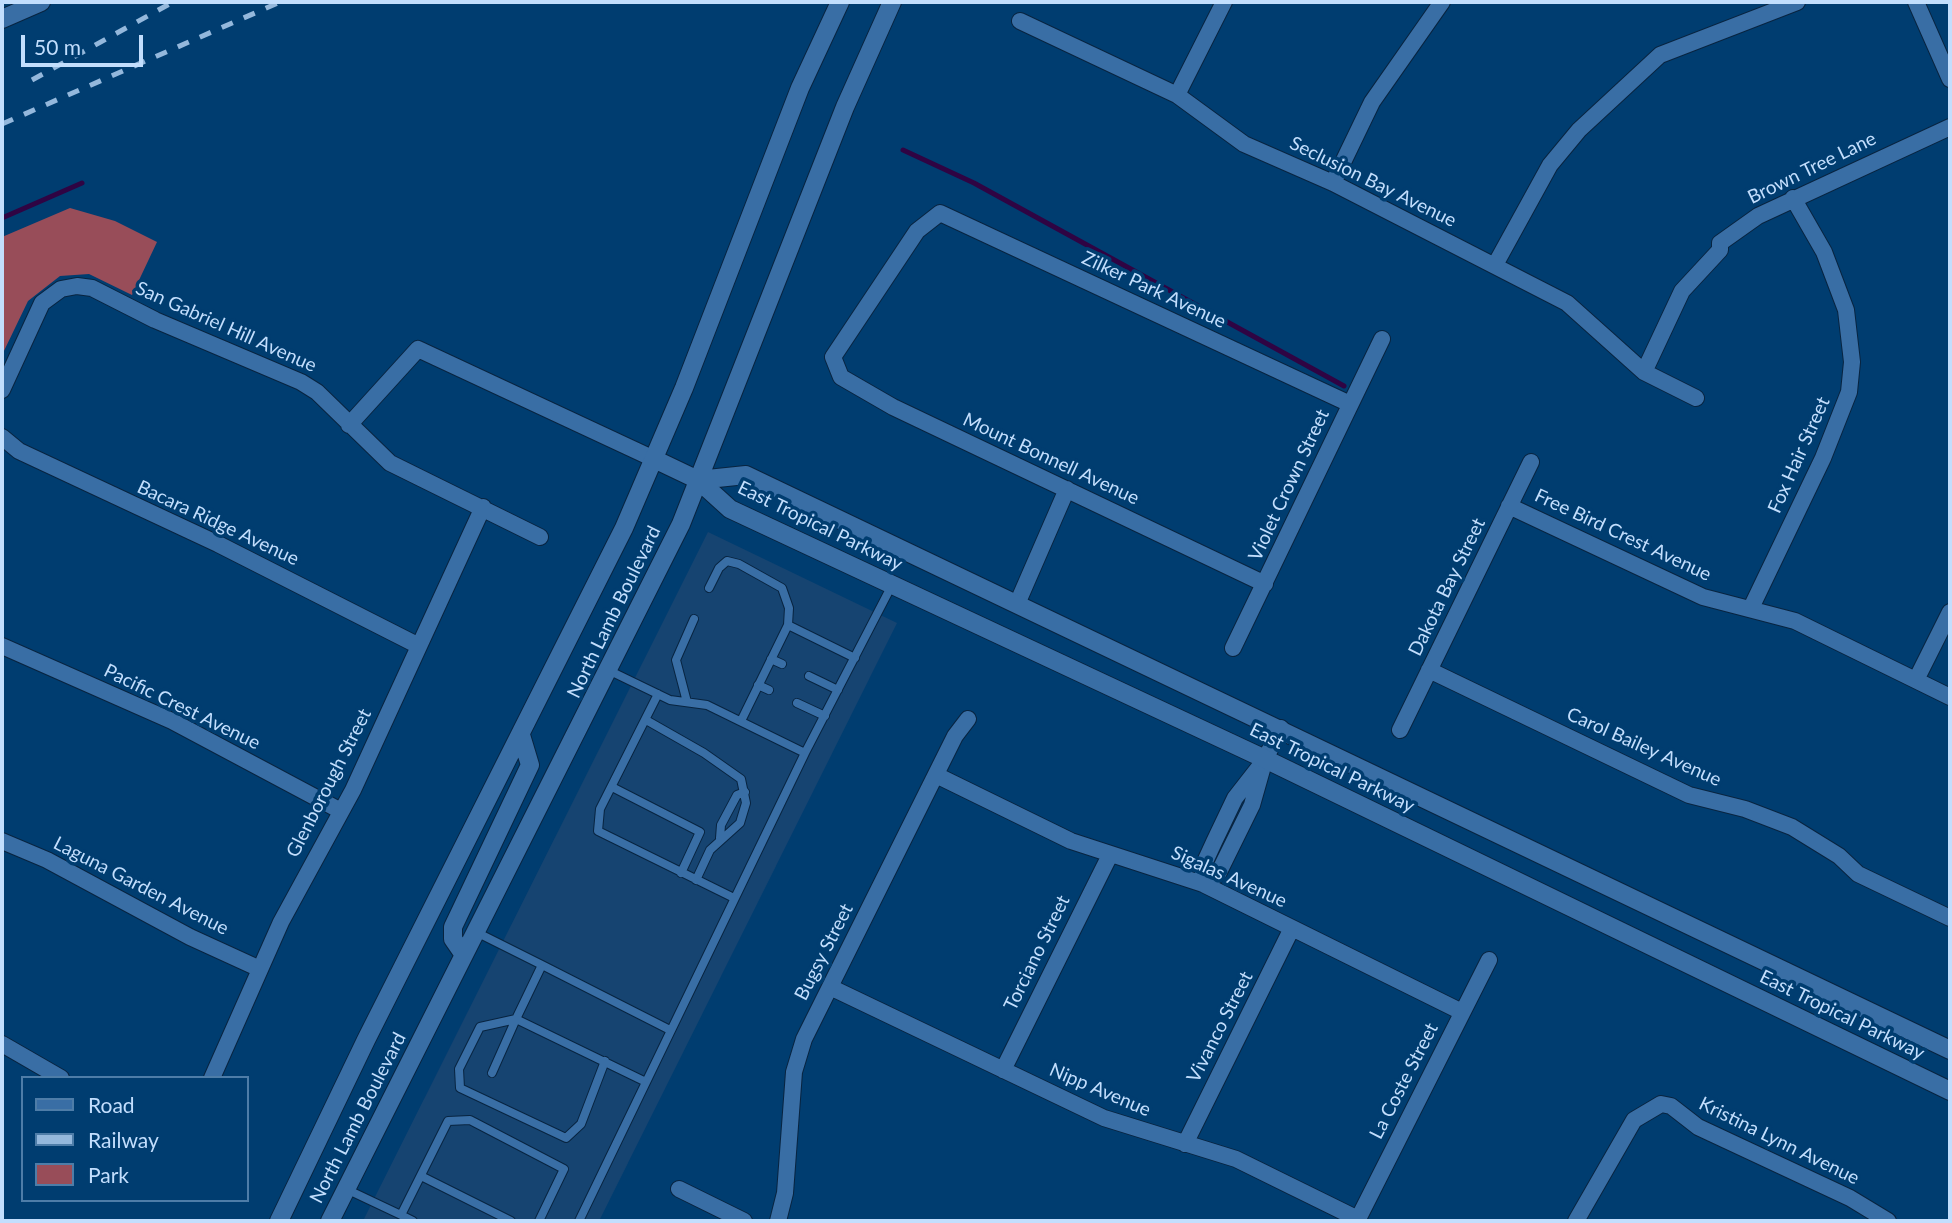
<!DOCTYPE html>
<html>
<head>
<meta charset="utf-8">
<style>
  body { margin:0 }
  #map { position:relative; width:1952px; height:1223px; overflow:hidden; background:#003d70; font-family:Lato,sans-serif }
  canvas { display:block }
  .frame { position:absolute; inset:0; border:4px solid #c2defd; pointer-events:none }
  .legend { position:absolute; left:21px; top:1076px; width:228px; height:126px; box-sizing:border-box; background:#003d70; border:2px solid #4e7da8; margin:0; padding:9px 12px; list-style:none; font-size:21px; color:#c2defd }
  .legend li { display:flex; align-items:center; gap:14px; height:35px }
  .legend b { width:35px; border:2px solid #4e7da8 }
  .scale { position:absolute; left:21px; top:35px; width:122px; height:32px; box-sizing:border-box; border:4px solid #c2defd; border-top:0; padding-left:9px; font-size:21px; line-height:24px; white-space:nowrap; color:#c2defd; -webkit-text-stroke:5px #003d70; paint-order:stroke }
</style>
</head>
<body>
<div id="map">
<canvas width="1952" height="1223"></canvas>
<div class="frame"></div>
<ul class="legend">
<li><b style="height:9px;background:#396ea5"></b>Road</li>
<li><b style="height:9px;background:#94b8dc"></b>Railway</li>
<li><b style="height:19px;background:#984d59"></b>Park</li>
</ul>
<div class="scale">50 m</div>
</div>
<script>
const ctx = document.querySelector('canvas').getContext('2d');
ctx.lineJoin = 'round';
function fillPath(path, color) { ctx.fillStyle = color; ctx.fill(path, 'evenodd'); }
const shape = rows => new Path2D(rows.map(r => 'M' + r).join(''));
function stroke(path, color, width, dash) { ctx.strokeStyle = color; ctx.lineWidth = width; ctx.lineCap = dash ? 'butt' : 'round'; ctx.setLineDash(dash || []); ctx.stroke(path); }
function label(font, color, halo, rows, align = 'center') {
  ctx.font = font + ' Lato,sans-serif'; ctx.lineWidth = 7; ctx.setLineDash([]); ctx.textBaseline = 'middle'; ctx.strokeStyle = halo; ctx.fillStyle = color; for (const [text, x, y, turn = 0] of rows) {
    ctx.save(); ctx.translate(x, y); ctx.rotate((+turn || 0) * Math.PI / 180); ctx.textAlign = isNaN(turn) ? turn : align; if (halo) ctx.strokeText(text, 0, 0); ctx.fillText(text, 0, 0); ctx.restore();
  }
}
fillPath(shape([
  [708,532,897,623,599,1221,363,1221]
]), '#164471');
fillPath(shape([
  [70,208,115,221,157,242,132,295,89,274,60,276,28,301,2,355,2,237]
]), '#984d59');
stroke(shape([
  [903,150,974,183,1344,386],
  [2,218,82,183]
]), '#2f0443', 5);
const service = shape([
  [709,588,719,568,727,561,739,564,782,588,789,608,788,625],
  [771,659,782,664],
  [608,670,670,700,707,705,805,753,892,585],
  [809,676,838,690],
  [758,685,769,690],
  [658,694,600,809,598,831,734,898],
  [687,702,676,660,694,619],
  [797,703,825,716],
  [646,720,704,753,741,779,746,803,740,823,710,850,696,880],
  [741,721,788,625,855,658],
  [612,787,700,832,681,873],
  [720,838,721,825,737,795,745,792],
  [476,932,542,965],
  [516,1019,480,1027,459,1069,460,1088,566,1138,581,1124,605,1061],
  [492,1073,516,1019],
  [646,1082,516,1019,542,965,670,1030],
  [421,1176,511,1221],
  [346,1189,401,1215],
  [413,1221,401,1215,448,1121,470,1120,564,1169,539,1221],
  [579,1221,805,753]
]);
const minor = shape([
  [1916,2,1950,79],
  [1020,21,1177,95,1244,144,1333,183,1567,303,1644,372,1696,398],
  [1177,95,1224,2],
  [1333,183,1372,102,1442,2],
  [1495,265,1550,165,1579,130,1660,55,1797,2],
  [1644,372,1682,291,1720,250,1720,243,1758,216,1950,127],
  [2,390,42,303,61,289,77,286,92,288,155,320,301,382,317,392,390,463,540,537],
  [349,425,418,349,654,459],
  [2,437,19,451,218,544,419,646],
  [1509,506,1703,597,1795,621,1950,697],
  [1265,584,893,407,841,377,833,357,917,231,940,213,1350,404],
  [1017,604,1067,489],
  [1751,608,1823,458,1849,392,1852,362,1846,310,1824,252,1793,198],
  [2,646,172,721,341,811],
  [1233,648,1382,339],
  [1429,670,1689,795,1745,809,1792,827,1839,856,1858,874,1950,918],
  [1916,680,1950,612],
  [1400,730,1531,462],
  [936,775,1071,841,1203,884,1462,1012],
  [2,841,47,860,190,937,260,969],
  [1203,884,1218,874,1252,805,1265,759,1281,728],
  [1203,884,1203,866,1214,842,1235,798,1260,766],
  [830,987,1104,1118,1236,1159,1358,1219],
  [2,1044,61,1078],
  [1003,1070,1110,855],
  [212,1078,281,922,353,790,483,507],
  [1185,1144,1292,928],
  [679,1189,744,1221],
  [778,1221,785,1193,794,1072,804,1039,955,736,968,719],
  [1357,1221,1489,960],
  [1576,1221,1634,1120,1661,1104,1671,1106,1698,1127,1850,1198,1888,1221]
]);
const tertiary = shape([
  [2,19,41,2]
]);
const secondary = shape([
  [654,459,698,480,730,509,1265,759,1950,1091],
  [698,480,746,475,1950,1050],
  [464,955,453,939,453,927,530,765,521,735],
  [279,1221,366,1040,624,528,684,388,800,88,840,2],
  [330,1221,681,524,845,107,892,2]
]);
stroke(service, '#082440', 10);
stroke(minor, '#082440', 18);
stroke(tertiary, '#082440', 20);
stroke(secondary, '#082440', 20);
stroke(service, '#396ea5', 8);
stroke(minor, '#396ea5', 16);
stroke(tertiary, '#396ea5', 18);
stroke(secondary, '#396ea5', 18);
stroke(shape([
  [32,80,173,2],
  [2,124,280,2]
]), '#94b8dc', 5, [12, 12]);
label('19px', '#c2defd', '#003d70', [
  ["Brown Tree Lane",1812,168,-26],
  ["Seclusion Bay Avenue",1373,182,26],
  ["Zilker Park Avenue",1154,290,25],
  ["San Gabriel Hill Avenue",226,327,24],
  ["Fox Hair Street",1799,455,-66],
  ["Mount Bonnell Avenue",1051,459,25],
  ["Violet Crown Street",1289,485,-65],
  ["Bacara Ridge Avenue",218,523,25],
  ["East Tropical Parkway",820,526,26],
  ["Free Bird Crest Avenue",1623,535,25],
  ["Dakota Bay Street",1447,587,-64],
  ["North Lamb Boulevard",614,612,-64],
  ["Pacific Crest Avenue",182,707,26],
  ["Carol Bailey Avenue",1644,747,24],
  ["East Tropical Parkway",1332,768,26],
  ["Glenborough Street",329,783,-63],
  ["Sigalas Avenue",1229,877,24],
  ["Laguna Garden Avenue",141,886,27],
  ["Bugsy Street",824,952,-63],
  ["Torciano Street",1037,953,-64],
  ["East Tropical Parkway",1842,1015,26],
  ["Vivanco Street",1220,1027,-63],
  ["La Coste Street",1404,1081,-63],
  ["Nipp Avenue",1100,1090,23],
  ["North Lamb Boulevard",358,1118,-63],
  ["Kristina Lynn Avenue",1779,1141,26]
]);
</script>
</body>
</html>
